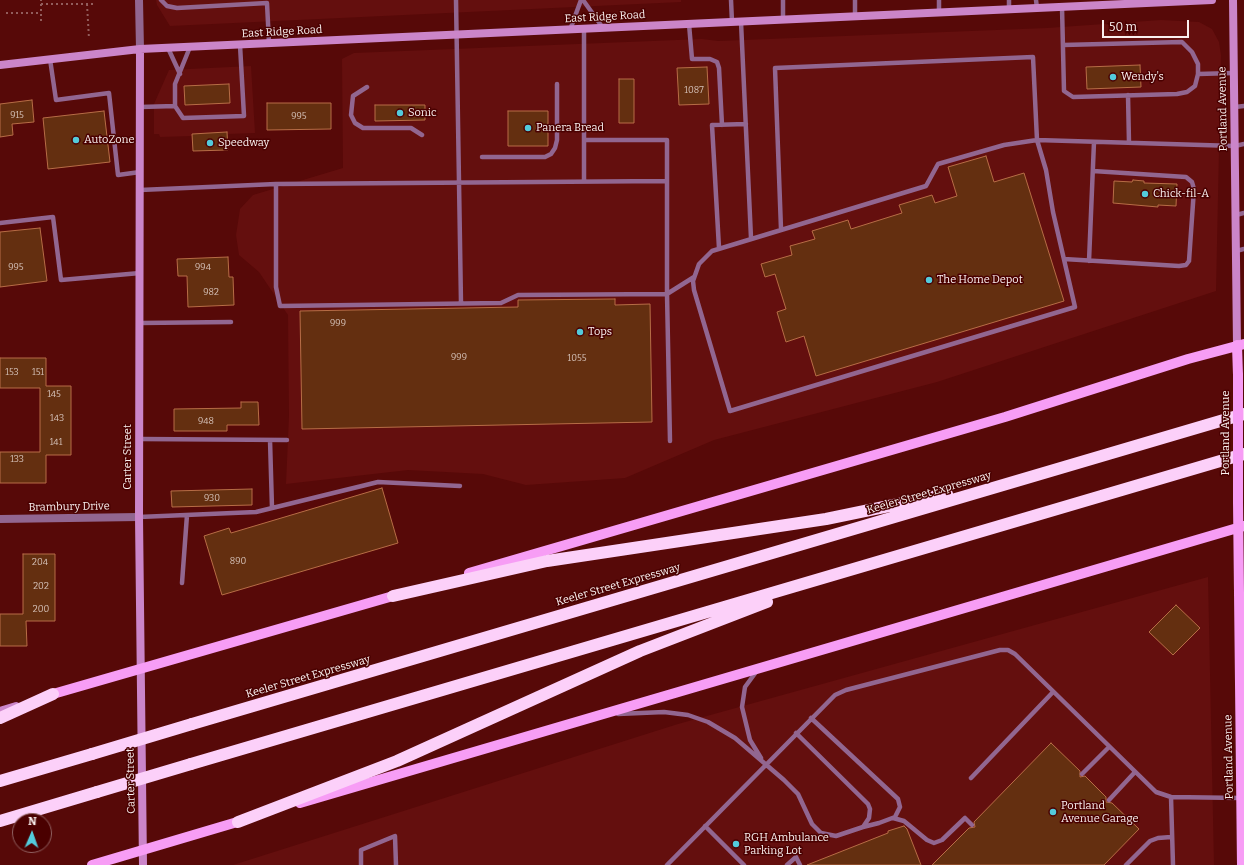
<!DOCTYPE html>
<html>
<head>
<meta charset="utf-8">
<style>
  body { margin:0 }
  #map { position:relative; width:1244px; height:865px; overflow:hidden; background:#570908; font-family:Bitter,serif }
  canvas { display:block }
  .north { position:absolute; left:12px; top:813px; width:40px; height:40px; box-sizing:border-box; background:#4a0000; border:1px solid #906060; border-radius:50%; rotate:2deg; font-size:11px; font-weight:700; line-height:16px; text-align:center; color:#faf0ef }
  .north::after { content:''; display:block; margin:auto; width:14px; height:18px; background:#53cbdb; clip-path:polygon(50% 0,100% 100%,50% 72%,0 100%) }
  .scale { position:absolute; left:1102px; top:20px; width:87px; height:18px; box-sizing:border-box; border:2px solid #faf0ef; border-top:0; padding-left:5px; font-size:12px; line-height:14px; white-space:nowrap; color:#faf0ef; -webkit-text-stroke:3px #4a0000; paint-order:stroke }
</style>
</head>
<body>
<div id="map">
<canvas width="1244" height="865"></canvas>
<div class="north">N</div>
<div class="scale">50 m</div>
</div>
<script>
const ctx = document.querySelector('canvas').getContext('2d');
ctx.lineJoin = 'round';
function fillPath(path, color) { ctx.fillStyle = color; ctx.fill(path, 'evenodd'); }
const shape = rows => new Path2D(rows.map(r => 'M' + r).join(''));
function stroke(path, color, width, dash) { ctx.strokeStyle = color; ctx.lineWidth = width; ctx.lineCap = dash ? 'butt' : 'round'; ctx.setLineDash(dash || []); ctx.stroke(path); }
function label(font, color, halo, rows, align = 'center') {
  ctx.font = font + ' Bitter,serif'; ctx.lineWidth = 3; ctx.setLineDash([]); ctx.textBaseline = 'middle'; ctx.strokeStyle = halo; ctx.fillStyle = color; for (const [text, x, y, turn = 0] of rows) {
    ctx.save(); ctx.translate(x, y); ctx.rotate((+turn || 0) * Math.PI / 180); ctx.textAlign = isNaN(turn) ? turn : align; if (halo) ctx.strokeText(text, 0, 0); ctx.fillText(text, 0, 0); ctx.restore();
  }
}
fillPath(shape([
  [156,0,681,0,681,2,170,26,157,5],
  [1161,20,1199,22,1212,29,1219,42,1221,55,1216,291,937,382,714,440,625,478,526,485,483,474,408,470,286,484,289,416,288,315,259,272,239,255,236,235,240,209,253,195,343,168,342,59,354,53,702,39,718,41,1047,28],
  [251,66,255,133,227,134,228,150,193,151,192,136,160,137,159,134,154,134,154,104,169,70],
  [1208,577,1214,865,233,865,678,724]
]), '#640f0e');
const building = shape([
  [1140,65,1141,87,1087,89,1086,67,1140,65],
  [707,67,709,104,679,105,677,68,707,67],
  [619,79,634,79,634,123,619,123,619,79],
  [229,84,230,103,185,105,184,86,229,84],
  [32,100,34,122,12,124,13,135,0,137,0,104,32,100],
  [267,103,331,103,331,129,267,130,267,103],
  [375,105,425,105,425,120,375,121,375,105],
  [104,111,110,162,48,169,43,118,104,111],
  [508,111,548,111,548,146,508,146,508,111],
  [227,132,228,150,193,151,192,134,227,132],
  [986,156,994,182,1024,173,1064,301,816,376,804,336,786,342,777,312,786,309,775,274,765,277,761,264,792,255,790,246,815,239,812,231,848,220,851,229,902,213,899,205,932,195,935,203,957,196,948,167,986,156],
  [1133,180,1144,181,1144,183,1177,184,1176,206,1158,205,1158,207,1113,203,1114,181,1132,182,1133,180],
  [40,228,47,281,0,287,0,232,40,228],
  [228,257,229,277,233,277,234,305,188,307,187,276,178,276,177,259,228,257],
  [615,299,615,305,650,304,652,422,302,429,300,311,518,307,518,300,615,299],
  [0,358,46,358,46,386,71,386,71,455,46,455,46,483,0,483,0,452,40,452,40,388,0,388,0,358],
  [241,402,258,402,259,425,227,425,227,431,174,431,174,409,241,408,241,402],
  [382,488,398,543,222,595,204,536,229,528,231,533,382,488],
  [252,489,252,505,172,507,171,491,252,489],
  [23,554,55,554,55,621,26,621,27,646,0,646,0,614,23,614,23,554],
  [1176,605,1200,628,1173,655,1149,632,1176,605],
  [1051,743,1080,771,1080,777,1085,776,1106,797,1106,802,1112,803,1139,829,1104,865,932,865,969,828,975,827,974,822,1051,743],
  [904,826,907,829,921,865,807,865,888,833,888,831,904,826]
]);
fillPath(building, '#642f10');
stroke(building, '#b76d46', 1);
stroke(shape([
  [41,4,93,4],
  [87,4,89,39],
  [6,13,41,13],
  [41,21,41,0]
]), '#925d5c', 2, [2, 3]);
stroke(shape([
  [161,0,167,6,177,8,267,3,269,43],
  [456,0,461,303],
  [583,0,603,28],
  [731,0,732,22],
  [783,0,783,20],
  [855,0,855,17],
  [939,0,939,13],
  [1009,0,1009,9],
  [1036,0,1037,8],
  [1062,7,1064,91,1073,97,1177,94,1187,92,1195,86,1198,74,1198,64,1192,52,1182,42,1063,45],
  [741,22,751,238],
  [689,24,692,59,710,59,717,62,719,68,722,125],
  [584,29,584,181],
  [570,30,581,0],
  [190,47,175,84,175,106,183,118,244,116,240,45],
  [168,48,180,74],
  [50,59,56,100,109,93,118,175,140,172],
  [1198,74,1234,73],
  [367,87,353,96,351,115,355,123,363,128,411,128,422,135],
  [1128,95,1129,143],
  [140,107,175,106],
  [1235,107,1244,106],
  [584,140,667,140,667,294,670,441],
  [482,157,545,157,551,154,555,148,557,140,557,84],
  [276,184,276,287,280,306,501,303,518,295,667,294,694,277],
  [140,190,276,184,667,181],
  [1236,215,1244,213],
  [0,223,53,217,61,280,140,273],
  [781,229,775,68,1033,57,1037,140,1046,170,1053,212,1075,307,730,411,694,290,693,281,699,264,712,251,926,186,938,164,1004,145,1037,140,1235,146,1244,144],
  [719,248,712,125,746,124],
  [1236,251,1244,249],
  [1064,259,1179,266,1186,265,1189,261,1194,189,1192,182,1186,177,1093,171],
  [1089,261,1094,142],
  [140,323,231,322],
  [140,439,287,440],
  [270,440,272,508],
  [139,517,256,512,378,482,460,486],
  [182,583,187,515],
  [756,672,745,687,742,707,750,740,761,758],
  [618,714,664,712,688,715,708,722,735,738,784,780,798,794,812,824,821,833,836,836,863,827,869,818,870,809,868,804,796,733],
  [811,718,898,799,900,807,895,817,879,823,863,827],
  [1082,774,1109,747],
  [971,778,1053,692],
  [1171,797,1173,865],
  [1109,800,1135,772],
  [893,818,904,821,927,840,934,843,942,840,965,818,972,825],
  [705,826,744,865],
  [361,865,361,850,395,836,396,865],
  [667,865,835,695,846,690,1000,650,1008,650,1015,654,1156,792,1171,797,1241,798],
  [787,865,796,857,800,865],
  [1126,865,1150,841,1158,838,1171,837]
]), '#926690', 4.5);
stroke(shape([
  [139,0,140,49],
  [0,519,139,517]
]), '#926690', 8);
stroke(shape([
  [1233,0,1237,345],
  [140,49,139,517,143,865],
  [0,65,140,49,1212,0],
  [0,711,16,706]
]), '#cb85c9', 8);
stroke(shape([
  [1237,345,1238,375],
  [1238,421,1238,448],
  [1238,502,1242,865],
  [469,573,1005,417,1188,359,1244,344],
  [53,694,400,594],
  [300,803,1244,526],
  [92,865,244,820]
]), '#f79df5', 10);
stroke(shape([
  [393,596,547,561,826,519,947,494],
  [0,718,53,694],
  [192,724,1244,414],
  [191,764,1244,454],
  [0,781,92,754],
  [0,821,97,792],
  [238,822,397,761,640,651,767,602]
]), '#fcd0f9', 12);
stroke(shape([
  [1238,375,1238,421],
  [1238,448,1238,502]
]), '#f79df5', 10);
stroke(shape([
  [92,754,192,724],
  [97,792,191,764]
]), '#fcd0f9', 12);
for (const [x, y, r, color] of [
  [1113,77,4,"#53cbdb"],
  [400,113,4,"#53cbdb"],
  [528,128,4,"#53cbdb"],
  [76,140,4,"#53cbdb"],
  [210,143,4,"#53cbdb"],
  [1145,194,4,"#53cbdb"],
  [929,280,4,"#53cbdb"],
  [580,332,4,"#53cbdb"],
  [1053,812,4,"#53cbdb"],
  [736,844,4,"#53cbdb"]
]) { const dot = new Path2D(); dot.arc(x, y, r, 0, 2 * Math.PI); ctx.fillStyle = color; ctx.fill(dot); stroke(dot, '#4a0000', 1.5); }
label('9px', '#d4c0b7', null, [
  ["1087",694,90],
  ["915",17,115],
  ["995",299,116],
  ["995",16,267],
  ["994",203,267],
  ["982",211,292],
  ["999",338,323],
  ["999",459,357],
  ["1055",577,358],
  ["153",12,372],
  ["151",38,372],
  ["145",54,394],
  ["143",57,418],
  ["948",206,421],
  ["141",56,442],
  ["133",17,459],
  ["930",212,498],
  ["890",238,561],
  ["204",40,562],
  ["202",41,586],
  ["200",41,609]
]);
label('11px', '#faf0ef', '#4a0000', [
  ["East Ridge Road",605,17,-3],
  ["East Ridge Road",282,32,-3],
  ["Portland Avenue",1223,109,-91],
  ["Portland Avenue",1226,433,-90],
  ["Carter Street",128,457,-90],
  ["Keeler Street Expressway",929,493,-16],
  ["Brambury Drive",69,507,-1],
  ["Keeler Street Expressway",618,585,-16],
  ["Keeler Street Expressway",308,677,-16],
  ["Portland Avenue",1229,757,-91],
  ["Carter Street",131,781,-91]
]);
label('11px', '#faf0ef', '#4a0000', [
  ["Wendy's",1121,77],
  ["Sonic",408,113],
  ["Panera Bread",536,128],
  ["AutoZone",84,140],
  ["Speedway",218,143],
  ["Chick-fil-A",1153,194],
  ["The Home Depot",937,280],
  ["Tops",588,332],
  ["Portland",1061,806],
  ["Avenue Garage",1061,819],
  ["RGH Ambulance",744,838],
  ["Parking Lot",744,851]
], 'left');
</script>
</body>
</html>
